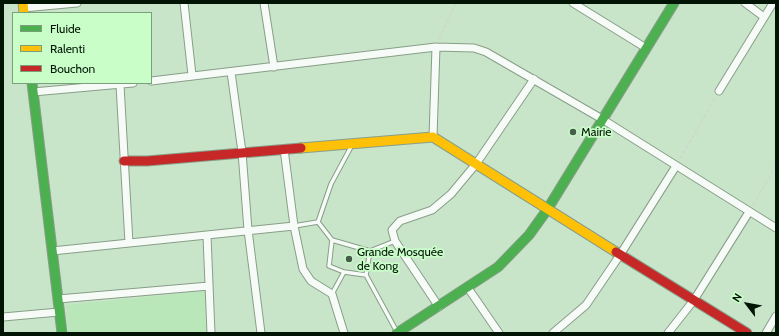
<!DOCTYPE html>
<html>
<head>
<meta charset="utf-8">
<style>
  body { margin:0 }
  #map { position:relative; width:779px; height:336px; overflow:hidden; background:#c8e5c9; font-family:Cabin,sans-serif }
  canvas { display:block }
  .frame { position:absolute; inset:0; border:4px solid #021404; pointer-events:none }
  .legend { position:absolute; left:12px; top:12px; width:140px; height:72px; box-sizing:border-box; background:#c9fec9; border:1px solid #79a07a; margin:0; padding:5px 7px; list-style:none; font-size:12px; color:#021404 }
  .legend li { display:flex; align-items:center; gap:8px; height:20px }
  .legend b { width:20px; border:1px solid #79a07a }
  .north { position:absolute; left:727px; top:284px; width:40px; height:40px; -webkit-text-stroke:3px #c9fec9; paint-order:stroke; rotate:302deg; font-size:11px; font-weight:700; line-height:16px; text-align:center; color:#021404 }
  .north::after { content:''; display:block; margin:auto; width:14px; height:18px; background:#021404; clip-path:polygon(50% 0,100% 100%,50% 72%,0 100%) }
</style>
</head>
<body>
<div id="map">
<canvas width="779" height="336"></canvas>
<div class="frame"></div>
<ul class="legend">
<li><b style="height:5px;background:#4caf50"></b>Fluide</li>
<li><b style="height:5px;background:#ffc107"></b>Ralenti</li>
<li><b style="height:5px;background:#c62828"></b>Bouchon</li>
</ul>
<div class="north">N</div>
</div>
<script>
const ctx = document.querySelector('canvas').getContext('2d');
ctx.lineJoin = 'round';
function fillPath(path, color) { ctx.fillStyle = color; ctx.fill(path, 'evenodd'); }
const shape = rows => new Path2D(rows.map(r => 'M' + r).join(''));
function stroke(path, color, width, dash) { ctx.strokeStyle = color; ctx.lineWidth = width; ctx.lineCap = dash ? 'butt' : 'round'; ctx.setLineDash(dash || []); ctx.stroke(path); }
function label(font, color, halo, rows, align = 'center') {
  ctx.font = font + ' Cabin,sans-serif'; ctx.lineWidth = 3.5; ctx.setLineDash([]); ctx.textBaseline = 'middle'; ctx.strokeStyle = halo; ctx.fillStyle = color; for (const [text, x, y, turn = 0] of rows) {
    ctx.save(); ctx.translate(x, y); ctx.rotate((+turn || 0) * Math.PI / 180); ctx.textAlign = isNaN(turn) ? turn : align; if (halo) ctx.strokeText(text, 0, 0); ctx.fillText(text, 0, 0); ctx.restore();
  }
}
fillPath(shape([
  [205,291,206,333,68,333,66,305]
]), '#b9e7ba');
const lane = shape([
  [318,222,332,240,329,266,344,272,366,275,370,251,332,240],
  [318,222,331,184,352,145],
  [294,226,318,222],
  [370,251,395,241],
  [366,275,397,332],
  [332,294,344,272]
]);
const street = shape([
  [184,3,192,75],
  [264,3,274,67],
  [573,3,646,48],
  [745,3,764,17],
  [23,8,77,3],
  [231,72,242,152,248,230,261,333],
  [151,81,436,47,474,48,486,52,602,119,776,228],
  [120,85,129,243],
  [719,91,773,3],
  [33,92,133,83],
  [433,137,436,47],
  [284,149,294,226,303,269,311,281,332,294,344,333],
  [207,236,211,333],
  [52,251,294,226],
  [468,288,499,333],
  [58,299,209,286],
  [439,307,395,241,392,230,400,221,432,210,451,194,476,164,534,79],
  [3,317,59,312],
  [553,333,586,305,620,255,676,166],
  [668,333,694,300,749,212],
  [766,333,776,316]
]);
const fast = shape([
  [32,83,62,333],
  [397,333,498,267,529,235,547,210,674,3]
]);
const slow = shape([
  [23,3,24,13],
  [301,148,433,137,616,252]
]);
const jam = shape([
  [124,161,147,161,301,148],
  [616,252,747,333]
]);
stroke(lane, '#889e88', 5.5);
stroke(street, '#889e88', 9);
stroke(fast, '#889e88', 11);
stroke(slow, '#889e88', 11);
stroke(jam, '#889e88', 11);
stroke(shape([
  [439,39,456,3],
  [680,159,716,96],
  [753,205,776,166]
]), '#cdd7cd', 1.5, [4, 2]);
stroke(lane, '#f7fbf7', 3.5);
stroke(street, '#f7fbf7', 7);
stroke(fast, '#4caf50', 9);
stroke(slow, '#ffc107', 9);
stroke(jam, '#c62828', 9);
for (const [x, y, r, color] of [
  [573,132,4,"#475d49"],
  [349,259,4,"#475d49"]
]) { const dot = new Path2D(); dot.arc(x, y, r, 0, 2 * Math.PI); ctx.fillStyle = color; ctx.fill(dot); stroke(dot, '#c9fec9', 1.5); }
label('12px', '#021404', '#c9fec9', [
  ["Mairie",581,132],
  ["Grande Mosquée",357,252],
  ["de Kong",357,266]
], 'left');
</script>
</body>
</html>
